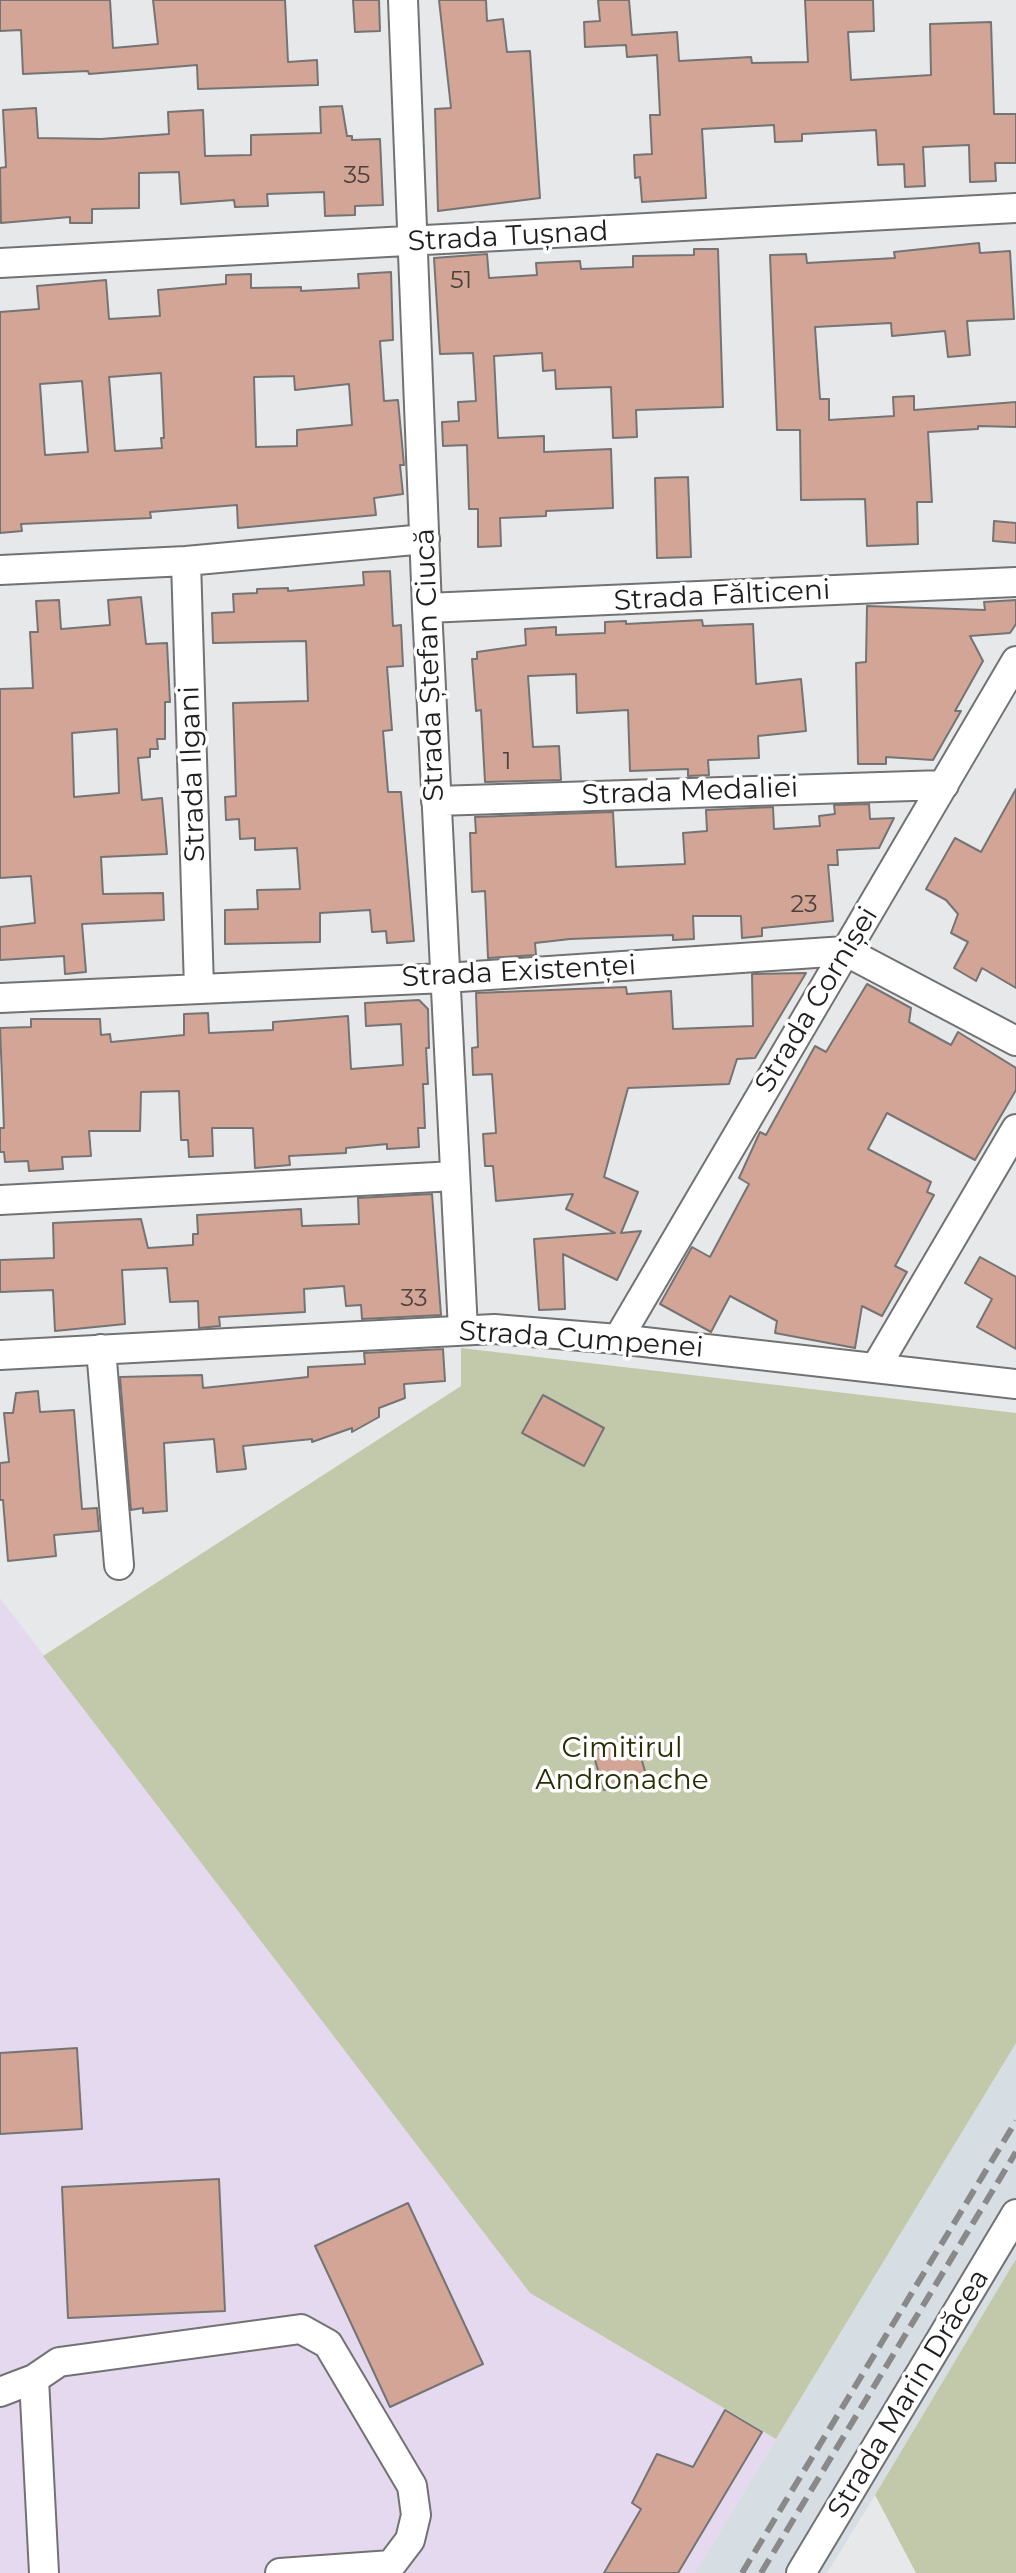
<!DOCTYPE html>
<html>
<head>
<meta charset="utf-8">
<style>
  body { margin:0 }
  canvas { display:block; background:#e7e8e9 }
</style>
</head>
<body>
<canvas width="1016" height="2573"></canvas>
<script>
const ctx = document.querySelector('canvas').getContext('2d');
ctx.lineJoin = 'round';
function fillPath(path, color) { ctx.fillStyle = color; ctx.fill(path, 'evenodd'); }
const shape = rows => new Path2D(rows.map(r => 'M' + r).join(''));
function stroke(path, color, width, dash) { ctx.strokeStyle = color; ctx.lineWidth = width; ctx.lineCap = dash ? 'butt' : 'round'; ctx.setLineDash(dash || []); ctx.stroke(path); }
function label(font, color, halo, rows, align = 'center') {
  ctx.font = font + ' Montserrat,sans-serif'; ctx.lineWidth = 7; ctx.setLineDash([]); ctx.textBaseline = 'middle'; ctx.strokeStyle = halo; ctx.fillStyle = color; for (const [text, x, y, turn = 0] of rows) {
    ctx.save(); ctx.translate(x, y); ctx.rotate((+turn || 0) * Math.PI / 180); ctx.textAlign = isNaN(turn) ? turn : align; if (halo) ctx.strokeText(text, 0, 0); ctx.fillText(text, 0, 0); ctx.restore();
  }
}
fillPath(shape([
  [1016,2043,1016,2259,875,2495,827,2573,695,2573]
]), '#d6dde3');
fillPath(shape([
  [0,1598,530,2293,776,2439,695,2573,0,2573]
]), '#e4d9ee');
fillPath(shape([
  [461,1348,1016,1413,1016,2043,776,2439,530,2293,43,1656,461,1386],
  [1016,2259,1016,2573,916,2573,875,2495]
]), '#c2c9ab');
const building = shape([
  [0,0,110,0,113,48,158,44,153,0,285,0,288,62,317,60,318,85,198,89,197,65,89,74,88,71,23,74,21,30,0,31,0,0],
  [353,0,379,0,380,31,355,32,353,0],
  [439,0,486,0,487,21,503,19,507,52,530,51,540,198,438,211,435,109,451,108,439,0],
  [598,0,629,0,632,35,677,32,679,61,751,57,752,63,808,62,805,0,873,0,874,31,848,32,851,80,931,75,930,24,991,22,994,114,1016,114,1016,163,995,163,996,181,970,182,969,145,923,147,925,186,905,187,904,164,878,165,876,130,802,134,802,141,775,142,774,125,702,129,706,198,642,202,640,177,635,178,634,155,652,154,650,115,660,115,657,55,627,57,626,45,585,47,584,22,600,21,598,0],
  [342,106,347,136,352,136,352,140,380,139,383,205,355,206,355,215,325,216,324,192,267,194,268,206,235,207,234,200,181,204,179,172,139,173,139,208,92,209,92,223,70,223,70,217,1,223,0,168,6,167,3,110,36,108,38,138,101,139,169,134,168,112,203,110,205,156,251,155,251,135,321,133,320,107,342,106],
  [979,243,980,253,1010,251,1014,319,967,321,970,355,948,357,945,331,892,336,891,323,815,327,820,399,829,399,829,420,894,416,893,397,914,396,914,410,1016,402,1016,427,978,426,978,429,928,432,932,502,917,502,918,544,867,546,865,499,801,500,800,430,777,430,770,255,806,254,807,263,895,258,894,252,979,243],
  [694,249,718,249,723,407,636,410,637,437,613,438,611,387,556,389,555,370,543,371,542,353,494,356,498,438,544,436,544,452,611,449,613,508,546,511,546,516,500,518,501,546,478,547,478,509,469,509,467,445,443,446,442,422,459,421,458,402,476,401,473,353,440,354,434,258,487,254,489,278,537,275,536,263,580,261,581,269,633,267,633,256,694,255,694,249],
  [391,272,393,340,380,341,384,401,398,400,404,465,400,465,403,494,374,498,376,515,238,528,237,505,150,512,151,518,21,524,22,531,0,533,0,312,39,309,37,286,106,280,109,319,160,316,158,290,226,284,226,275,251,274,251,288,301,287,301,291,359,288,358,274,391,272],
  [161,373,164,438,161,438,162,448,115,451,109,377,161,373],
  [294,376,295,390,349,384,352,425,297,430,297,446,256,447,254,377,294,376],
  [82,381,88,452,45,455,40,384,82,381],
  [688,477,691,557,657,558,655,478,688,477],
  [994,521,1016,523,1016,543,993,541,994,521],
  [390,571,393,626,401,625,403,666,387,667,392,730,383,731,388,792,401,792,414,941,387,943,386,931,372,932,370,910,320,913,320,942,225,944,225,910,258,909,257,890,300,889,297,848,255,850,255,838,240,839,239,819,226,820,225,797,236,796,233,703,308,701,306,641,213,643,212,613,234,612,233,594,257,593,257,589,288,588,288,591,364,585,363,572,390,571],
  [141,597,146,644,167,643,170,702,165,702,165,739,157,739,158,749,150,749,150,757,138,758,142,800,162,798,167,854,101,857,103,894,163,893,164,920,82,924,86,972,65,974,64,956,0,960,0,927,35,923,31,876,0,878,0,689,33,688,30,632,38,632,36,601,59,600,61,629,110,625,108,600,141,597],
  [117,729,119,793,74,797,72,733,117,729],
  [1016,600,1016,624,1010,633,970,636,983,661,955,711,961,711,933,760,886,757,886,764,858,764,856,663,866,662,867,606,985,610,984,602,1016,600],
  [702,620,703,626,753,624,756,684,801,679,806,731,758,736,759,758,708,760,709,775,688,776,688,769,630,771,628,710,577,713,576,674,528,676,533,747,559,746,561,780,485,782,481,710,476,711,472,659,477,659,477,652,526,645,525,629,556,627,556,635,605,633,605,622,626,621,626,624,702,620],
  [1016,789,1016,988,982,968,976,981,954,968,968,942,951,933,958,914,946,900,926,889,955,838,981,852,1016,789],
  [869,804,870,819,894,818,879,848,837,850,838,865,828,865,833,921,762,928,762,936,742,938,741,916,693,916,694,939,673,940,673,935,570,939,535,943,536,955,488,958,485,891,472,892,470,833,476,833,475,817,613,812,616,867,685,864,683,833,707,831,706,810,773,807,774,829,820,826,819,816,835,814,834,805,869,804],
  [806,973,755,1058,737,1059,729,1084,628,1088,604,1177,638,1192,621,1233,641,1231,617,1280,563,1254,565,1309,539,1310,534,1239,615,1233,566,1209,573,1194,496,1201,493,1166,485,1166,483,1134,496,1133,492,1074,473,1075,472,1048,478,1047,476,993,626,987,627,994,671,991,673,1029,753,1026,752,974,806,973],
  [867,984,911,1008,909,1022,951,1045,958,1032,1016,1068,1016,1090,975,1160,887,1113,868,1149,931,1182,927,1192,934,1195,895,1266,907,1272,882,1316,862,1306,855,1348,775,1333,777,1321,730,1296,711,1332,660,1304,692,1247,710,1257,749,1184,739,1178,760,1132,766,1135,815,1046,826,1052,867,984],
  [419,1000,428,1009,429,1048,426,1048,428,1084,423,1084,425,1128,418,1128,419,1147,387,1149,387,1144,346,1148,346,1153,289,1156,290,1165,255,1168,253,1128,212,1128,213,1156,189,1157,188,1140,181,1140,179,1091,141,1092,140,1131,89,1131,91,1156,62,1157,63,1169,29,1171,28,1161,5,1162,4,1152,0,1152,0,1128,4,1128,0,1028,31,1027,31,1019,100,1019,101,1035,110,1034,111,1042,184,1035,184,1014,208,1013,209,1033,273,1030,273,1022,348,1016,351,1069,403,1065,401,1024,366,1026,365,1003,419,1000],
  [432,1194,441,1315,362,1319,361,1305,346,1306,344,1286,304,1289,305,1312,219,1317,220,1326,199,1328,198,1301,170,1302,167,1268,122,1270,125,1324,55,1331,53,1290,0,1292,0,1260,54,1258,53,1223,141,1219,148,1248,193,1245,193,1234,198,1234,197,1215,301,1209,302,1226,359,1224,358,1198,432,1194],
  [980,1257,1016,1277,1016,1349,977,1327,992,1299,965,1283,980,1257],
  [443,1349,445,1381,404,1384,405,1398,379,1408,379,1417,352,1432,352,1428,312,1442,312,1439,243,1446,246,1469,217,1472,214,1439,164,1443,167,1511,143,1513,143,1508,131,1510,120,1377,202,1375,203,1388,308,1377,308,1367,365,1364,364,1353,443,1349],
  [38,1391,40,1412,74,1410,82,1509,97,1508,99,1531,54,1535,56,1556,8,1561,3,1500,0,1500,0,1463,9,1462,4,1413,13,1413,16,1393,38,1391],
  [543,1395,604,1428,584,1466,522,1433,543,1395],
  [635,1737,647,1778,604,1790,592,1750,635,1737],
  [77,2048,82,2129,0,2134,0,2053,77,2048],
  [219,2179,225,2311,68,2318,62,2187,219,2179],
  [408,2203,483,2364,390,2407,315,2246,408,2203],
  [725,2410,762,2432,678,2573,604,2573,641,2509,632,2503,657,2454,693,2467,725,2410]
]);
fillPath(building, '#d2a596');
stroke(building, '#757474', 2);
const minor = shape([
  [403,0,427,608,463,1330],
  [0,263,1016,208],
  [186,561,199,988],
  [0,570,186,561,425,539],
  [427,608,1016,582],
  [436,801,944,785],
  [0,998,445,978,845,951,1016,1041],
  [0,1200,455,1176],
  [618,1339,1016,661],
  [101,1349,119,1565],
  [0,1355,494,1329,618,1339,1016,1384],
  [876,1367,1016,1129],
  [34,2379,44,2573],
  [0,2392,34,2379,59,2362,301,2329,328,2344,412,2486,416,2515,410,2540,391,2565,280,2573],
  [801,2573,1016,2214]
]);
stroke(minor, '#727273', 32);
stroke(minor, '#fff', 28);
stroke(shape([
  [742,2573,1016,2121],
  [761,2573,1016,2152]
]), '#89898a', 6, [16, 8]);
label('24px', '#4b403c', null, [
  ["35",357,176],
  ["51",461,281],
  ["1",507,762],
  ["23",804,905],
  ["33",414,1299]
]);
label('28px', '#1e1e1e', '#fff', [
  ["Strada Tușnad",508,237,-3],
  ["Strada Fălticeni",722,596,-3],
  ["Strada Ștefan Ciucă",430,665,-92],
  ["Strada Ilgani",193,774,-92],
  ["Strada Medaliei",690,792,-2],
  ["Strada Existenței",519,972,-3],
  ["Strada Cornișei",817,1000,-59],
  ["Strada Cumpenei",581,1340,4],
  ["Strada Marin Drăcea",909,2394,-59]
]);
label('28px', '#282e00', '#fff', [
  ["Cimitirul",622,1749],
  ["Andronache",622,1781]
]);
</script>
</body>
</html>
